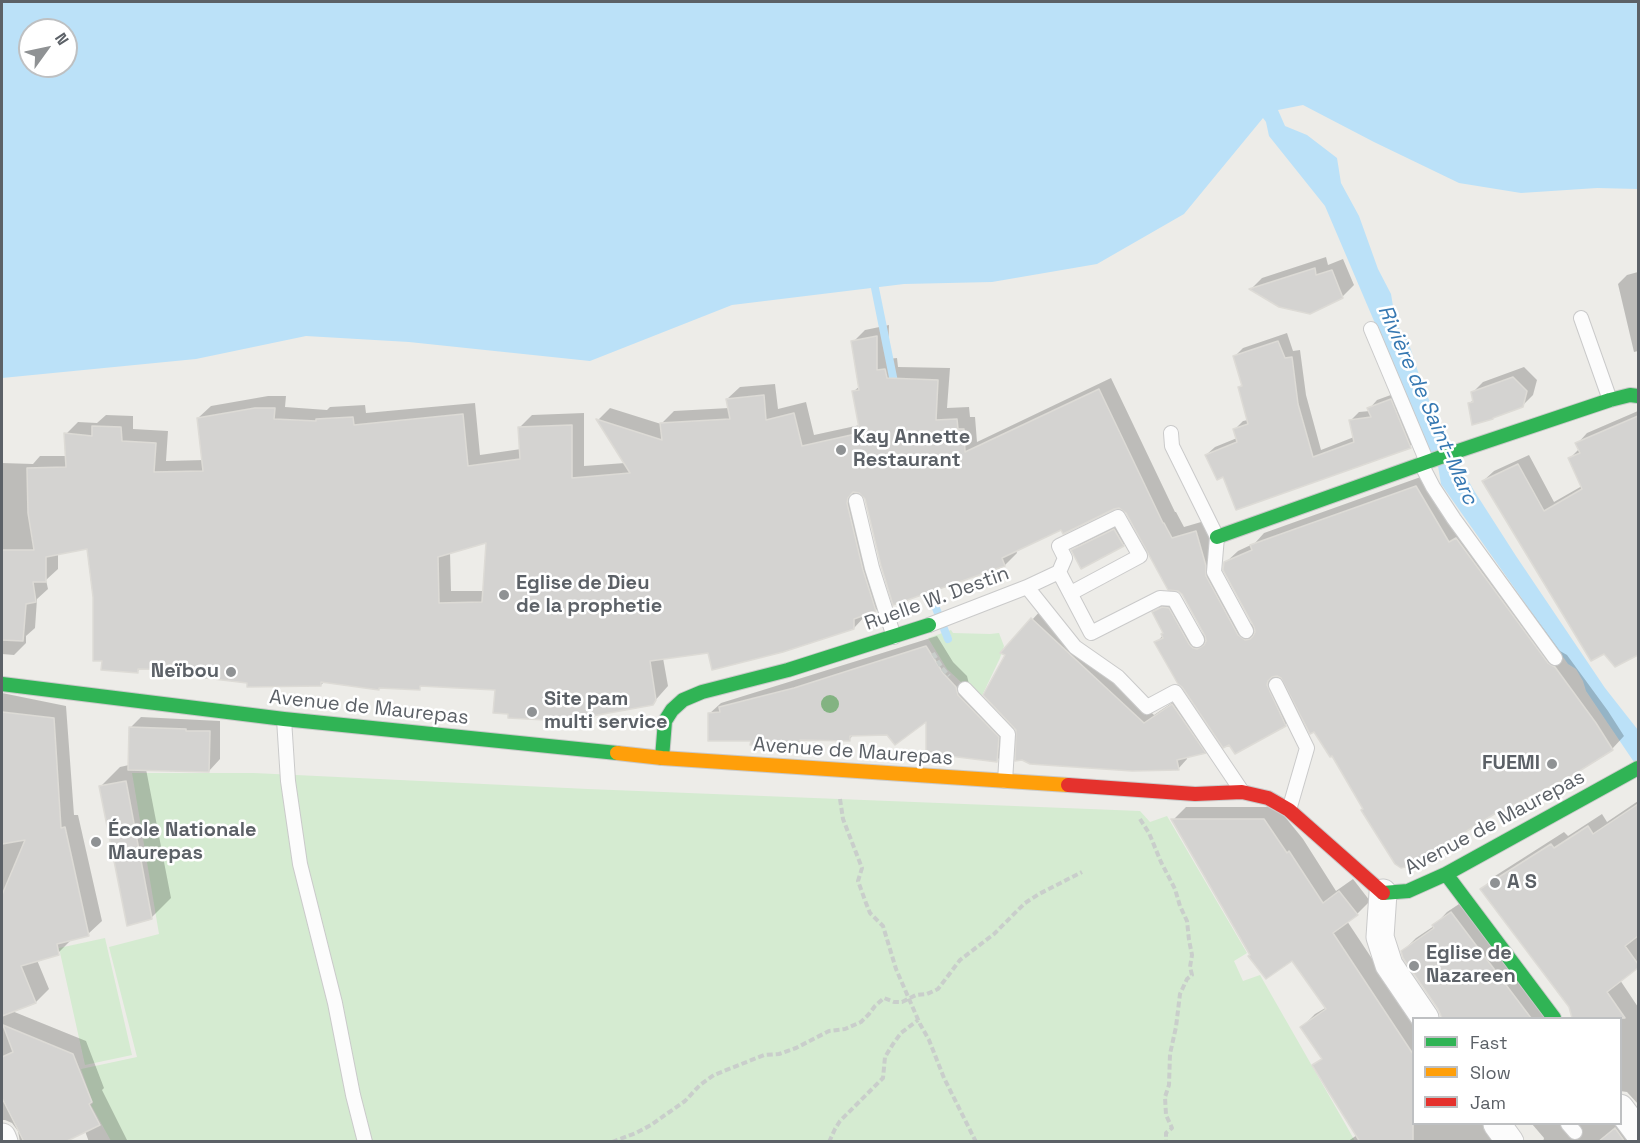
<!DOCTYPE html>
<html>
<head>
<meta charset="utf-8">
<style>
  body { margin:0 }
  #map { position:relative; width:1640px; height:1143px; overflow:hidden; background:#edece8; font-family:"Space Grotesk",sans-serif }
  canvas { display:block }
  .frame { position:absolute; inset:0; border:3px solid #5c6167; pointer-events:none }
  .legend { position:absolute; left:1412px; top:1017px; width:210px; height:108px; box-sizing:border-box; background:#fff; border:2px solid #bec0c2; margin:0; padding:8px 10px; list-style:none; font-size:18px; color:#5c6167 }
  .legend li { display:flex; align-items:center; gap:12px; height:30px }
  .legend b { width:30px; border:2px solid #bec0c2 }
  .north { position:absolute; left:18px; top:18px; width:60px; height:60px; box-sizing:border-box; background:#fff; border:2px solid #bec0c2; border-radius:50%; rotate:57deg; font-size:16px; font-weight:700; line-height:24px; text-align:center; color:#5c6167 }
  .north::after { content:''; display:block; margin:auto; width:21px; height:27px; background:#8f9294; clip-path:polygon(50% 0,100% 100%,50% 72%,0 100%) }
</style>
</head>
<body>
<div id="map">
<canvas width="1640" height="1143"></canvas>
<div class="frame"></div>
<ul class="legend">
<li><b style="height:8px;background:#30b455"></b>Fast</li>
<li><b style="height:8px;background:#ff9f0a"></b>Slow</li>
<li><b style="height:8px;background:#e5322d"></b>Jam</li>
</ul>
<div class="north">N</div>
</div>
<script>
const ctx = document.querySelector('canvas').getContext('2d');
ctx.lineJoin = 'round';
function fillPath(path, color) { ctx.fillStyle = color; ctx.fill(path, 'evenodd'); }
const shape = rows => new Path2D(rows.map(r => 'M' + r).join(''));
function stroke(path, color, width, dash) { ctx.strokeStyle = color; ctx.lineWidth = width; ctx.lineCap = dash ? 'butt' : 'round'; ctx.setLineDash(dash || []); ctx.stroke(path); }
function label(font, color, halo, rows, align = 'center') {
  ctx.font = font + ' "Space Grotesk",sans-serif'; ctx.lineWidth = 5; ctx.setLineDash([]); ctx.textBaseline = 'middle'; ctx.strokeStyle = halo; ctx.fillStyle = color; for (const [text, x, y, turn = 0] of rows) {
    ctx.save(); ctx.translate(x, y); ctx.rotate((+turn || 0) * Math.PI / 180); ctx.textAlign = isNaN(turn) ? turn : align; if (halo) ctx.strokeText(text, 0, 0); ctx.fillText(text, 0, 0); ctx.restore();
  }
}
fillPath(shape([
  [951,630,953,633,990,634,999,633,1004,646,1000,658,980,700,947,669,928,638],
  [132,773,254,773,588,789,1140,811,1150,822,1167,816,1247,953,1234,961,1243,981,1260,975,1355,1141,111,1141,91,1105,93,1103,81,1069,137,1057,109,947,159,934],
  [105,938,132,1055,85,1065,59,948]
]), '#d5ebd1');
fillPath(shape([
  [2,2,1638,2,1638,189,1597,188,1521,193,1459,183,1374,142,1303,105,1278,110,1285,126,1307,135,1337,158,1341,183,1359,216,1378,269,1391,294,1396,324,1408,341,1422,384,1448,443,1473,489,1516,556,1605,688,1638,730,1638,768,1586,691,1583,681,1576,669,1568,664,1441,484,1438,466,1426,443,1325,206,1269,136,1266,122,1263,118,1184,214,1097,264,992,282,904,284,732,305,590,361,409,342,306,336,196,359,2,378],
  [30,30,66,30,66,66,30,66]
]), '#bbe1f8');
fillPath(shape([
  [1326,257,1328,265,1343,259,1354,285,1343,296,1310,312,1251,289,1262,278],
  [1638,272,1638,351,1634,352,1618,284,1627,275],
  [889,325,888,359,897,358,898,367,950,368,947,408,969,407,970,417,975,417,977,442,1111,378,1175,512,1176,512,1184,527,1208,520,1218,564,1250,623,1256,627,1225,563,1238,551,1255,543,1264,533,1429,474,1461,531,1469,527,1560,651,1567,655,1608,711,1624,736,1612,749,1526,797,1527,801,1515,813,1365,809,1333,754,1296,704,1294,705,1298,713,1285,725,1156,643,1165,633,1154,613,1166,600,1175,596,1181,596,1201,632,1207,638,1183,593,1127,512,1119,507,1062,528,1016,550,1017,553,1005,565,866,498,859,490,875,557,888,598,876,610,866,613,866,615,854,628,663,658,668,686,652,704,598,713,587,725,565,720,496,688,423,684,419,688,325,681,321,685,249,682,179,669,141,668,137,672,104,659,88,547,58,553,58,569,46,580,48,589,37,599,35,628,26,636,26,643,14,655,2,654,2,463,33,464,40,456,67,456,66,434,78,422,97,423,106,415,133,416,133,429,168,431,166,461,204,460,198,418,211,406,268,396,286,396,285,407,327,410,330,407,365,405,366,413,475,403,480,455,521,449,520,427,532,415,584,413,584,466,625,463,598,420,610,408,661,424,674,411,729,408,727,399,740,387,775,384,778,409,806,402,814,435,860,425,854,391,860,386,853,342,865,330],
  [488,541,485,591,451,591,450,552],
  [1287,333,1293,351,1300,350,1306,395,1321,450,1354,437,1350,421,1359,412,1370,411,1369,409,1377,400,1399,392,1419,438,1410,446,1237,508,1224,475,1206,455,1215,447,1237,438,1234,430,1243,421,1248,420,1239,387,1243,384,1234,357,1243,348],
  [1524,367,1537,380,1533,395,1522,406,1470,403,1474,399,1473,392,1483,382],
  [1638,411,1638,653,1616,665,1483,481,1494,471,1529,455,1554,502,1582,486,1569,459,1579,449,1577,444,1587,433],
  [1121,524,1129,539,1123,545,1073,550,1079,544],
  [1042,609,1154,715,1182,696,1214,743,1205,752,1187,756,1187,759,1178,769,1018,730,1008,654,1003,652],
  [937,636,953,662,967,676,969,684,1009,726,1008,749,997,760,928,719,888,733,854,734,849,740,802,739,800,741,776,741,774,743,753,740,709,714,721,703],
  [2,693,66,706,74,815,78,815,102,921,88,934,71,940,58,953,37,960,49,989,36,1002,12,1011,86,1041,104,1088,102,1090,128,1142,89,1142,85,1131,61,1142,20,1142,18,1131,12,1123,5,1120,2,1120],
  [141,717,220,721,220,759,209,771,146,769,171,898,151,918,101,786,120,767,129,765,130,728],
  [1638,801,1638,966,1620,980,1638,1007,1638,1104,1627,1092,1620,1091,1620,1018,1574,1018,1574,1015,1570,1006,1482,889,1495,876,1564,832,1568,836,1602,814,1607,822],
  [1186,807,1277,807,1303,839,1336,891,1353,879,1370,901,1357,914,1347,921,1414,1022,1414,1124,1496,1124,1508,1142,1347,1142,1357,1135,1314,1065,1323,1057,1302,1027,1315,1014,1327,1007,1293,959,1252,955,1173,820],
  [1465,900,1555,1018,1444,1018,1439,1008,1403,951,1416,938,1434,926,1447,912],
  [1532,1124,1620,1124,1638,1142,1543,1142,1544,1138]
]), '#0003');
stroke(shape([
  [875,288,895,387],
  [928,583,934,603,948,639]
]), '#bbe1f8', 8);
const building = shape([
  [1315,268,1316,275,1332,270,1343,298,1310,314,1279,307,1249,289,1315,268],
  [877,336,877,370,885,369,887,378,938,380,936,420,957,419,958,429,964,429,965,452,1099,389,1163,523,1164,523,1172,538,1196,531,1206,566,1206,576,1238,635,1245,640,1250,639,1253,636,1255,632,1254,627,1223,570,1224,562,1252,550,1250,545,1416,486,1449,542,1456,538,1548,663,1555,667,1596,723,1613,750,1573,775,1512,806,1516,814,1509,818,1496,813,1410,866,1401,868,1395,864,1361,810,1363,809,1332,756,1330,757,1314,732,1310,734,1281,678,1277,676,1272,677,1268,681,1267,685,1286,726,1235,754,1229,745,1223,748,1182,687,1178,684,1154,642,1163,638,1161,634,1163,633,1152,612,1162,607,1169,608,1189,644,1193,648,1197,649,1204,645,1206,641,1205,636,1182,594,1178,591,1168,590,1126,513,1119,508,1114,509,1063,534,1061,530,1002,558,1005,566,893,605,881,566,865,499,859,493,853,492,848,498,847,503,863,570,876,611,854,619,854,629,783,652,712,670,708,653,650,661,656,700,653,705,587,717,587,726,564,723,564,721,508,718,508,714,493,713,495,690,420,686,420,690,379,688,379,690,321,682,321,686,247,687,247,683,205,678,206,676,178,676,178,670,138,669,138,673,101,670,102,661,93,661,93,597,87,549,46,557,46,582,33,582,36,602,26,604,23,641,2,640,2,550,34,550,28,513,27,468,66,467,64,433,92,436,92,426,121,427,122,441,156,443,154,472,203,471,197,418,255,408,275,408,274,419,316,421,316,419,353,417,354,425,463,414,468,466,520,459,518,427,572,425,572,478,630,473,596,419,662,440,660,423,730,419,726,399,764,395,766,420,794,413,802,446,860,433,852,391,859,390,851,341,877,336],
  [486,543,482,602,439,603,438,557,486,543],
  [1278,341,1285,358,1292,357,1298,404,1313,457,1354,442,1349,420,1371,417,1367,408,1391,399,1411,448,1236,510,1223,477,1217,480,1205,455,1237,442,1233,429,1248,424,1238,387,1242,386,1233,356,1278,341],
  [1513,377,1527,391,1523,407,1493,418,1493,419,1472,425,1468,403,1473,402,1471,392,1513,377],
  [1638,416,1638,655,1615,667,1604,654,1591,661,1482,481,1518,464,1544,511,1582,489,1568,458,1580,453,1575,443,1638,416],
  [1114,529,1124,546,1081,569,1071,550,1114,529],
  [1031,618,1144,723,1172,704,1206,753,1177,760,1179,770,1132,771,1030,764,1022,760,1015,761,1016,730,983,695,1005,655,1000,653,1031,618],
  [926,646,943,673,956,687,958,695,999,737,997,762,926,753,926,722,895,745,887,735,850,736,850,741,800,740,800,743,774,743,774,745,750,745,751,741,708,741,708,713,720,712,719,707,794,688,926,646],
  [2,712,54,718,61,828,65,827,89,936,57,944,59,955,21,966,36,1003,2,1016,2,895,25,840,2,844,2,712],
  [129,727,186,729,186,731,210,731,209,772,128,770,129,727],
  [126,781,152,919,127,926,99,786,126,781],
  [1638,804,1638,936,1625,946,1638,964,1638,968,1607,992,1625,1018,1572,1018,1569,1007,1480,889,1551,844,1554,848,1588,826,1593,834,1638,804],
  [1171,819,1264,819,1287,853,1289,851,1323,903,1339,891,1358,915,1333,933,1413,1054,1413,1142,1360,1142,1328,1091,1312,1065,1322,1059,1300,1027,1326,1009,1292,961,1266,979,1248,956,1250,955,1171,819],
  [1451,912,1531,1018,1442,1018,1438,1009,1403,958,1401,951,1434,928,1432,925,1451,912],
  [3,1025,73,1054,92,1102,89,1104,100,1125,65,1142,24,1142,2,1098,2,1057,13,1052,3,1025],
  [1615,1128,1625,1142,1598,1142,1615,1128]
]);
fillPath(building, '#d4d3d1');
stroke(building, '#dddbd6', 1.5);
const lane = shape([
  [1581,318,1610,400],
  [1371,329,1427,462],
  [1171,433,1172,446,1217,537,1214,572,1246,631],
  [1421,464,1433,487,1454,519,1555,658],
  [856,501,872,568,894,637],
  [1059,572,1065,558,1059,546,1118,517,1140,556,1071,593],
  [1027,587,1059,572,1091,633,1160,598,1174,599,1197,640],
  [929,625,1027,587,1075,647,1118,677,1147,707,1175,692,1241,790],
  [1276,685,1307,748,1289,810],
  [965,689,1008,734,1005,781],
  [284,719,288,781,300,864,335,1003,353,1095,365,1142],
  [1568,1124,1575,1132]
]);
const street = shape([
  [1383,893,1380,937,1389,965,1425,1018],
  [1620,1108,1638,1132],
  [1497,1124,1510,1142],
  [2,1137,4,1142]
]);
const fast = shape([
  [1217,537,1455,452,1610,400,1630,395,1638,396],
  [2,684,284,719,617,753],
  [662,758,665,721,672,710,683,700,702,692,788,670,929,625],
  [1446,874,1554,1018],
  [1383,893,1408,891,1446,874,1638,768]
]);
const slow = shape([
  [617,753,662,758,1068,785]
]);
const jam = shape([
  [1068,785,1195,794,1242,792,1268,798,1289,810,1383,893]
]);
stroke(lane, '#cacaca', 16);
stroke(street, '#cacaca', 29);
stroke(fast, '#c9c9c9', 16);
stroke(slow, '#c9c9c9', 16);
stroke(jam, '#c9c9c9', 16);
stroke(shape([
  [933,653,942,668,949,676],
  [840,799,843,819,862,868,858,881,866,903,870,913,883,926,896,969,920,1024,929,1040,944,1078,976,1142],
  [1140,819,1149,833,1161,862,1175,889,1180,906,1187,921,1189,940,1192,955,1190,967,1192,975,1187,979,1180,994,1176,1027,1170,1054,1169,1085,1165,1097,1166,1115,1172,1128,1166,1133,1166,1142],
  [612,1142,636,1133,651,1125,685,1101,700,1085,714,1075,764,1055,779,1054,796,1048,829,1031,845,1029,861,1022,869,1014,875,1006,884,998,894,1002,902,1002,916,995,927,994,938,989,960,960,994,934,1025,903,1039,894,1082,872],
  [829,1142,835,1129,840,1121,883,1078,885,1057,893,1044,901,1033,918,1020]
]), '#c9cecb', 4, [6, 3]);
stroke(lane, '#fcfcfc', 14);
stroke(street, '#fcfcfc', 27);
stroke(fast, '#30b455', 14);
stroke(slow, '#ff9f0a', 14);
stroke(jam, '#e5322d', 14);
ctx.fillStyle = '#83b382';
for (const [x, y] of [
  [830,704]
]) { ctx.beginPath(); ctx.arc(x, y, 9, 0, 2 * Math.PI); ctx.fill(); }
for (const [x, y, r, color] of [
  [841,450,6,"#8f9294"],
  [504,595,6,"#8f9294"],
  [231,672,6,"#8f9294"],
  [532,712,6,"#8f9294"],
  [1552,764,6,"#8f9294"],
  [96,842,6,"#8f9294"],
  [1495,883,6,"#8f9294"],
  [1414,966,6,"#8f9294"]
]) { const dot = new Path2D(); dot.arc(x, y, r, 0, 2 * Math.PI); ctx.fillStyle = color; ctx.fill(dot); stroke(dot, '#fff', 2); }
label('bold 20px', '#5c6167', '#fff', [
  ["Kay Annette",853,438],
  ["Restaurant",853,461],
  ["Eglise de Dieu",516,584],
  ["de la prophetie",516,607],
  ["Neïbou",219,672,"right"],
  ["Site pam",544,700],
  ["multi service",544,723],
  ["FUEMI",1540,764,"right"],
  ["École Nationale",108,831],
  ["Maurepas",108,854],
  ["A S",1507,883],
  ["Eglise de",1426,954],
  ["Nazareen",1426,977]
], 'left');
label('20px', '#5c6167', '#fff', [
  ["Ruelle W. Destin",937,599,-20],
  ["Avenue de Maurepas",369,708,6],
  ["Avenue de Maurepas",853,752,4],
  ["Avenue de Maurepas",1495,823,-28]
]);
label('italic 21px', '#3678b2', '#fff', [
  ["Rivière de Saint-Marc",1427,405,66]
]);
</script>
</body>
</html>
